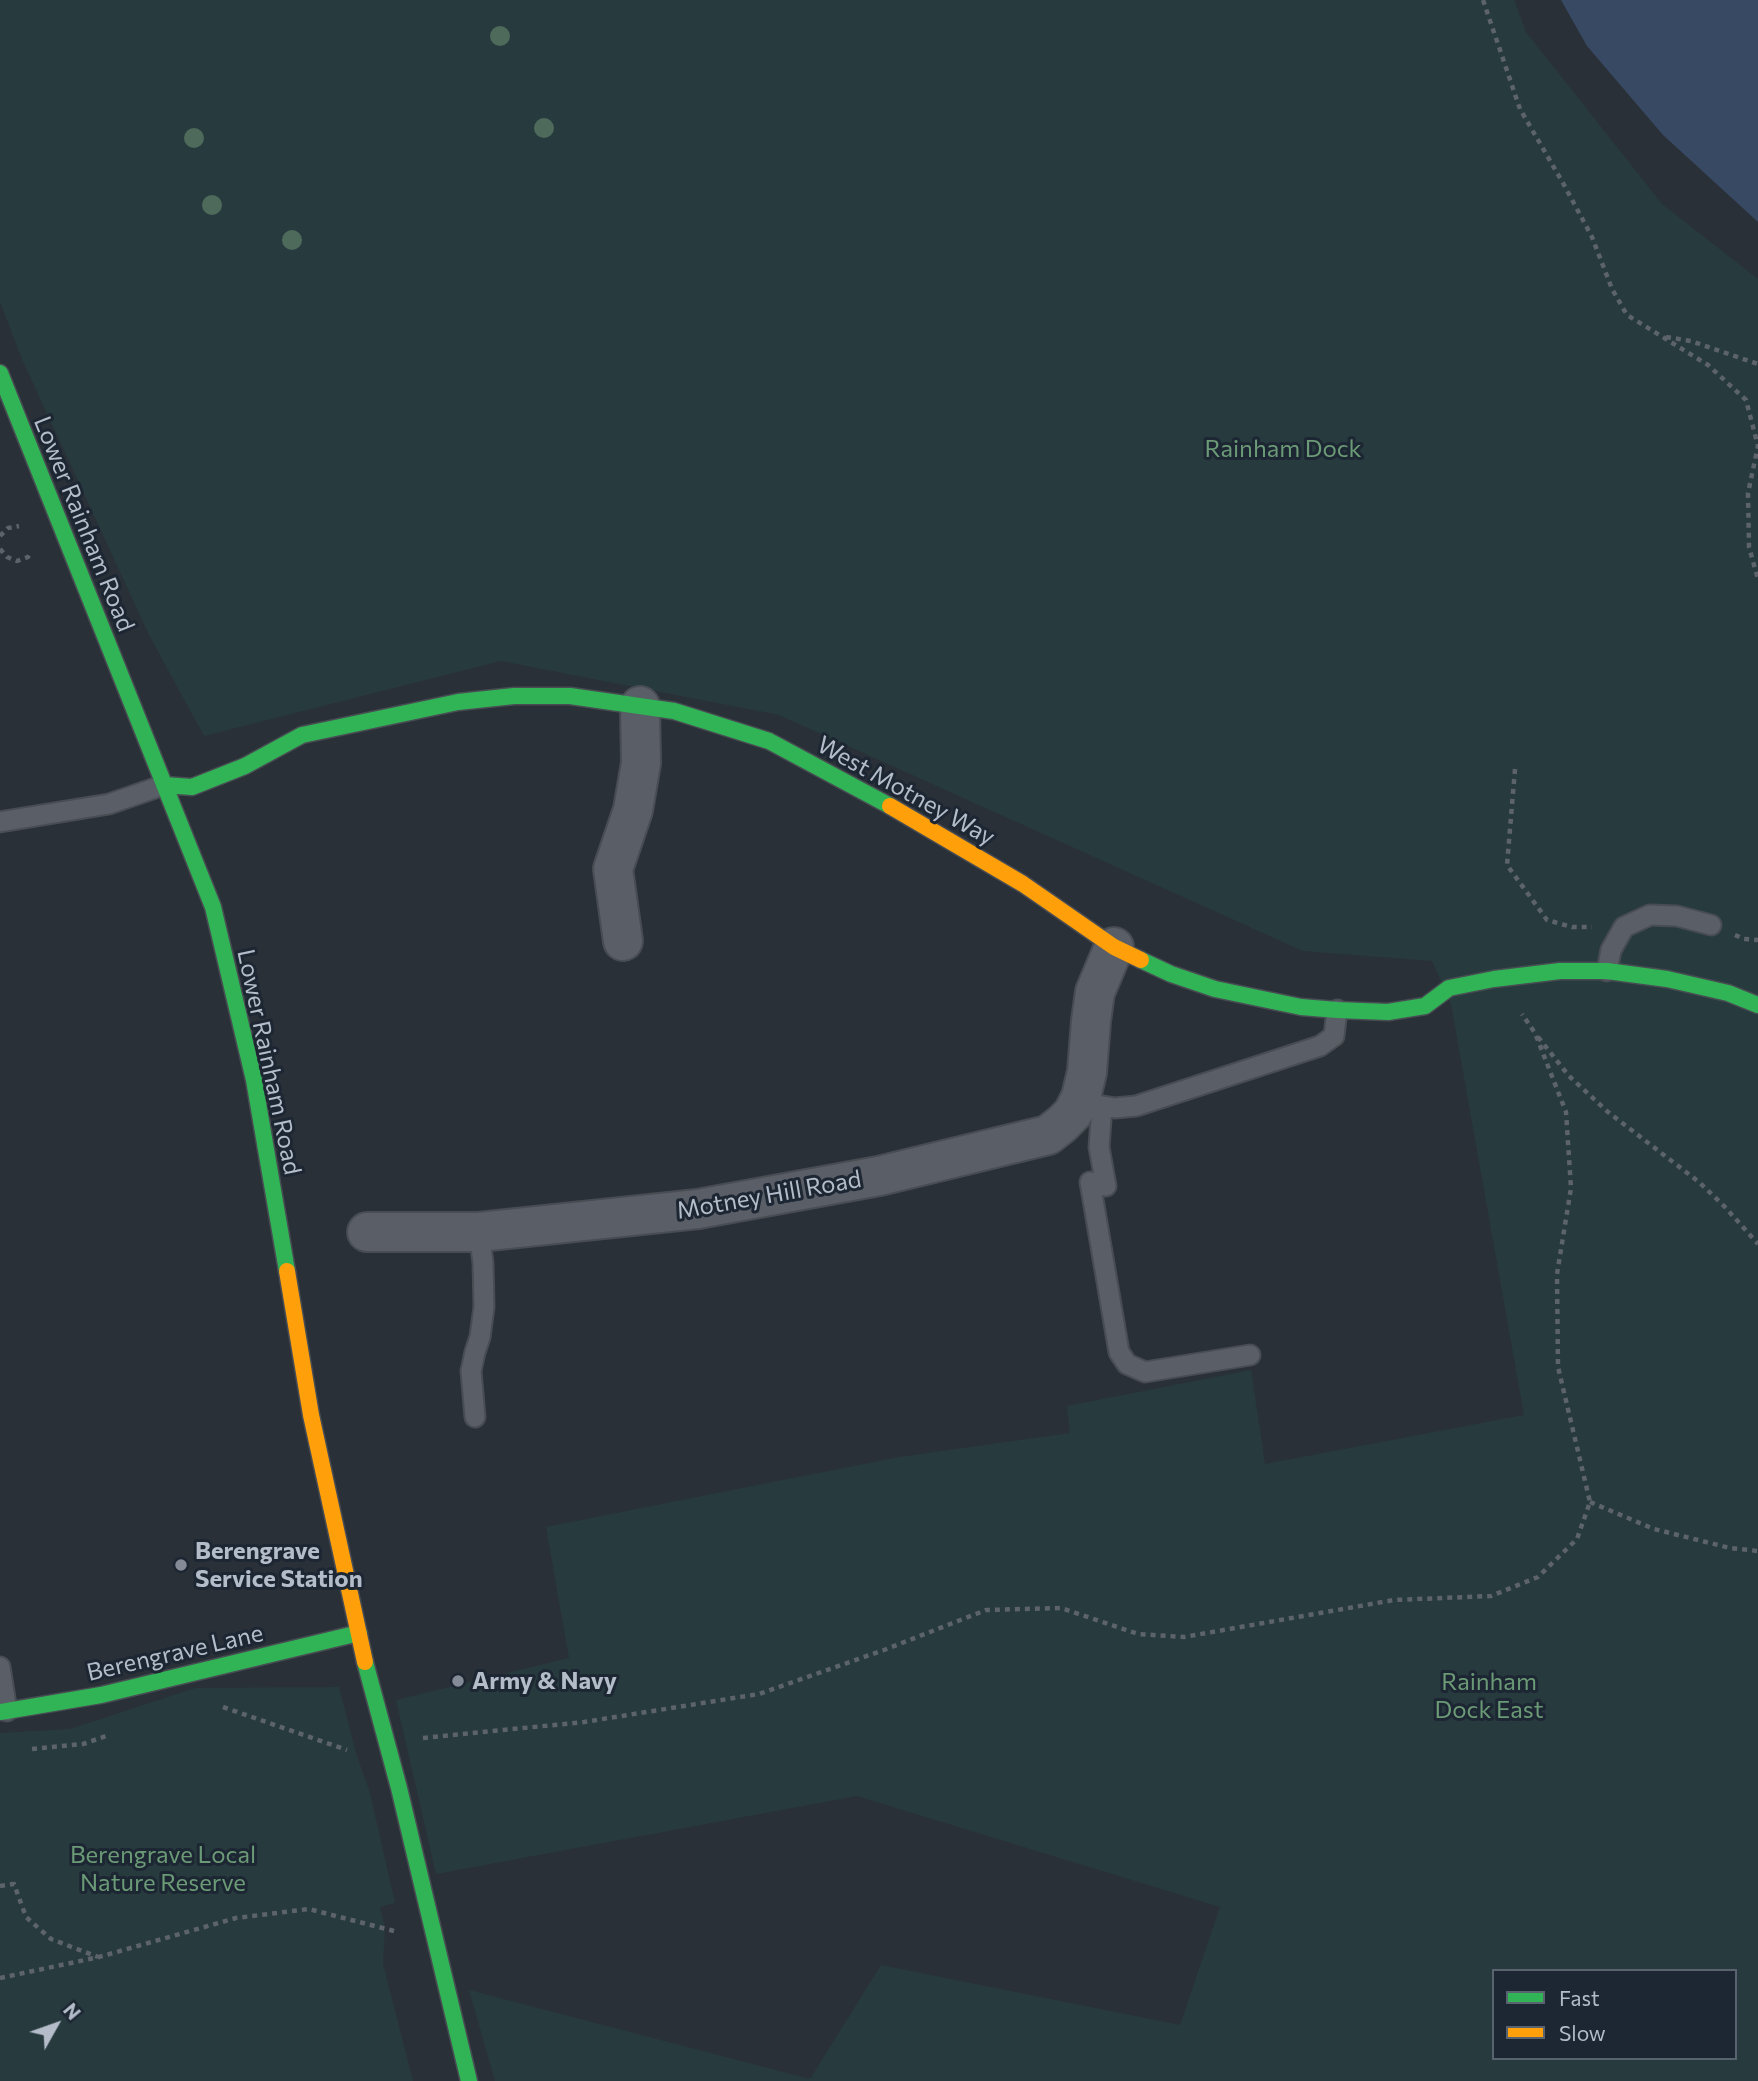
<!DOCTYPE html>
<html>
<head>
<meta charset="utf-8">
<style>
  body { margin:0 }
  #map { position:relative; width:1758px; height:2081px; overflow:hidden; background:#2a3038; font-family:Commissioner,sans-serif }
  canvas { display:block }
  .legend { position:absolute; left:1492px; top:1969px; width:245px; height:91px; box-sizing:border-box; background:#1d2633; border:2px solid #59626f; margin:0; padding:9px 12px; list-style:none; font-size:21px; color:#b4bcc9 }
  .legend li { display:flex; align-items:center; gap:14px; height:35px }
  .legend b { width:35px; border:2px solid #59626f }
  .north { position:absolute; left:21px; top:1990px; width:70px; height:70px; -webkit-text-stroke:5px #1d2633; paint-order:stroke; rotate:50deg; font-size:19px; font-weight:700; line-height:28px; text-align:center; color:#b4bcc9 }
  .north::after { content:''; display:block; margin:auto; width:24px; height:32px; background:#b4bcc9; clip-path:polygon(50% 0,100% 100%,50% 72%,0 100%) }
</style>
</head>
<body>
<div id="map">
<canvas width="1758" height="2081"></canvas>
<ul class="legend">
<li><b style="height:9px;background:#30b455"></b>Fast</li>
<li><b style="height:9px;background:#ff9f0a"></b>Slow</li>
</ul>
<div class="north">N</div>
</div>
<script>
const ctx = document.querySelector('canvas').getContext('2d');
ctx.lineJoin = 'round';
function fillPath(path, color) { ctx.fillStyle = color; ctx.fill(path, 'evenodd'); }
const shape = rows => new Path2D(rows.map(r => 'M' + r).join(''));
function stroke(path, color, width, dash) { ctx.strokeStyle = color; ctx.lineWidth = width; ctx.lineCap = dash ? 'butt' : 'round'; ctx.setLineDash(dash || []); ctx.stroke(path); }
function label(font, color, halo, rows, align = 'center') {
  ctx.font = font + ' Commissioner,sans-serif'; ctx.lineWidth = 6; ctx.setLineDash([]); ctx.textBaseline = 'middle'; ctx.strokeStyle = halo; ctx.fillStyle = color; for (const [text, x, y, turn = 0] of rows) {
    ctx.save(); ctx.translate(x, y); ctx.rotate((+turn || 0) * Math.PI / 180); ctx.textAlign = isNaN(turn) ? turn : align; if (halo) ctx.strokeText(text, 0, 0); ctx.fillText(text, 0, 0); ctx.restore();
  }
}
fillPath(shape([
  [0,0,1514,0,1526,32,1662,204,1758,279,1758,2081,495,2081,469,1990,810,2079,881,1965,1180,2025,1220,1907,857,1796,436,1874,396,1700,569,1658,546,1527,899,1457,1070,1433,1067,1406,1251,1370,1265,1464,1524,1415,1451,1004,1432,961,1303,951,779,715,501,661,204,736,149,635,21,357,0,302],
  [1494,1971,1735,1971,1735,2058,1494,2058],
  [339,1687,356,1753,370,1793,395,1903,380,1907,385,1928,383,1964,413,2081,0,2081,0,1733,70,1729,195,1688]
]), '#273a3e');
fillPath(shape([
  [1561,0,1758,0,1758,222,1663,135,1587,46]
]), '#384963');
const lane = shape([
  [0,822,109,804,164,785],
  [1607,971,1611,950,1624,927,1650,915,1677,916,1711,925],
  [1091,1104,1115,1108,1136,1106,1320,1046,1334,1036,1337,1010],
  [1102,1106,1099,1147,1106,1186,1090,1182,1119,1352,1127,1364,1145,1372,1250,1355],
  [475,1417,471,1371,475,1352,480,1337,484,1307,483,1263,479,1232],
  [0,1667,7,1711]
]);
const street = shape([
  [623,941,613,869,633,810,641,763,640,706],
  [367,1232,479,1232,698,1209,879,1176,1048,1135,1062,1124,1073,1113,1081,1097,1087,1072,1091,1021,1095,992,1114,947]
]);
const fast = shape([
  [0,373,213,907,254,1080,287,1271],
  [164,785,192,787,245,766,302,735,458,702,514,696,570,696,674,711,769,741,890,806],
  [1141,960,1171,974,1215,989,1301,1007,1337,1010,1388,1012,1425,1006,1449,988,1494,979,1560,971,1607,971,1667,979,1728,993,1758,1005],
  [365,1662,399,1788,469,2081],
  [0,1712,101,1695,359,1633]
]);
const slow = shape([
  [890,806,1023,884,1114,947,1141,960],
  [287,1271,311,1415,365,1662]
]);
stroke(lane, '#484c53', 23);
stroke(street, '#484c53', 42);
stroke(fast, '#484c53', 19);
stroke(slow, '#484c53', 19);
stroke(shape([
  [1483,0,1520,109,1563,183,1592,237,1612,289,1627,315,1708,365,1746,400,1758,446,1748,493,1749,547,1758,579],
  [1666,337,1691,341,1758,364],
  [0,536,8,528,19,526],
  [0,549,7,557,17,561,28,557,31,551],
  [1515,769,1507,865,1547,920,1572,927,1592,927],
  [1735,935,1744,939,1758,940],
  [1538,1037,1569,1076,1608,1112,1699,1182,1725,1207,1758,1244],
  [1590,1502,1654,1529,1730,1548,1758,1551],
  [223,1707,347,1750],
  [423,1738,584,1722,759,1694,884,1650,986,1610,1061,1608,1138,1634,1184,1637,1394,1600,1491,1596,1538,1577,1577,1539,1590,1502,1558,1367,1557,1274,1571,1188,1566,1112,1535,1033,1522,1014],
  [32,1749,83,1744,109,1735],
  [0,1886,14,1884,26,1917,51,1939,98,1957],
  [0,1978,99,1957,236,1918,309,1909,394,1931]
]), '#5d636a', 4.5, [5, 5]);
stroke(lane, '#5a5e66', 19);
stroke(street, '#5a5e66', 38);
stroke(fast, '#30b455', 16);
stroke(slow, '#ff9f0a', 16);
ctx.fillStyle = '#4e6a5a';
for (const [x, y] of [
  [500,36],
  [544,128],
  [194,138],
  [212,205],
  [292,240]
]) { ctx.beginPath(); ctx.arc(x, y, 10, 0, 2 * Math.PI); ctx.fill(); }
for (const [x, y, r, color] of [
  [181,1565,7,"#848b96"],
  [458,1681,7,"#848b96"]
]) { const dot = new Path2D(); dot.arc(x, y, r, 0, 2 * Math.PI); ctx.fillStyle = color; ctx.fill(dot); stroke(dot, '#1d2633', 2.5); }
label('24px', '#6b9a76', '#1d2633', [
  ["Rainham Dock",1283,449],
  ["Rainham",1489,1682],
  ["Dock East",1489,1710],
  ["Berengrave Local",163,1855],
  ["Nature Reserve",163,1883]
]);
label('24px', '#b4bcc9', '#1d2633', [
  ["Lower Rainham Road",84,524,68],
  ["West Motney Way",906,791,29],
  ["Lower Rainham Road",269,1062,78],
  ["Motney Hill Road",769,1195,-10],
  ["Berengrave Lane",175,1653,-13]
]);
label('bold 24px', '#b4bcc9', '#1d2633', [
  ["Berengrave",195,1551],
  ["Service Station",195,1579],
  ["Army & Navy",472,1681]
], 'left');
</script>
</body>
</html>
